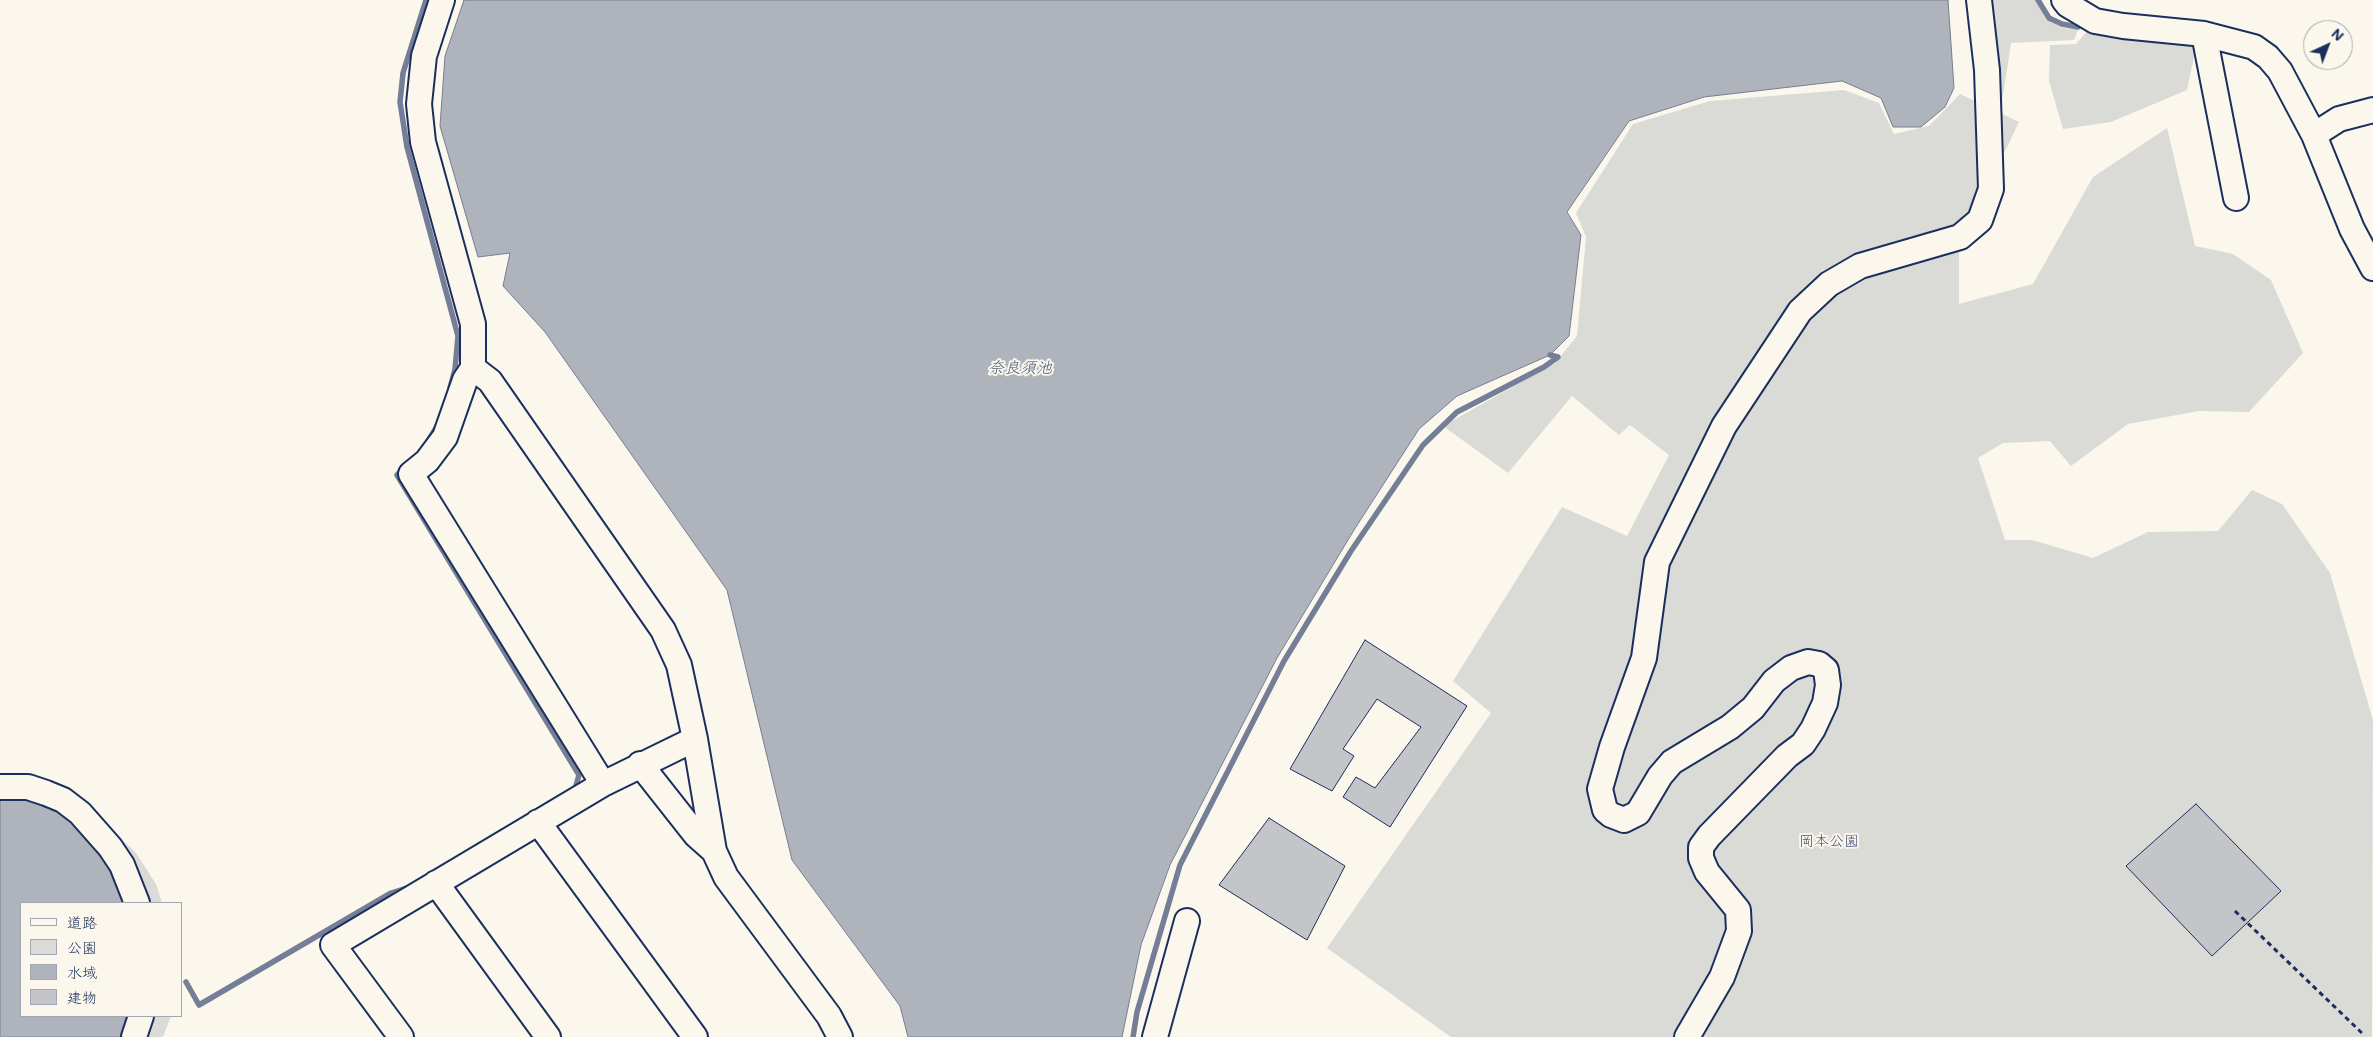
<!DOCTYPE html>
<html>
<head>
<meta charset="utf-8">
<style>
  body { margin:0 }
  #map { position:relative; width:2373px; height:1037px; overflow:hidden; background:#fbf7ec; font-family:Mali,"Klee One",sans-serif }
  canvas { display:block }
  .legend { position:absolute; left:20px; top:902px; width:162px; height:115px; box-sizing:border-box; background:#fbf7ec; border:1px solid #a1a7b3; margin:0; padding:6px 9px; list-style:none; font-size:15px; color:#1b2f5e }
  .legend li { display:flex; align-items:center; gap:10px; height:25px }
  .legend b { width:25px; border:1px solid #a1a7b3 }
  .north { position:absolute; left:2303px; top:20px; width:50px; height:50px; box-sizing:border-box; background:#fbf7ec; border:1px solid #a1a7b3; border-radius:50%; rotate:43deg; font-size:14px; font-weight:700; line-height:20px; text-align:center; color:#1b2f5e }
  .north::after { content:''; display:block; margin:auto; width:18px; height:22px; background:#1b2f5e; clip-path:polygon(50% 0,100% 100%,50% 72%,0 100%) }
</style>
</head>
<body>
<div id="map">
<canvas width="2373" height="1037"></canvas>
<ul class="legend">
<li><b style="height:6px;background:#fbf7ec"></b>道路</li>
<li><b style="height:14px;background:#dadad7"></b>公園</li>
<li><b style="height:14px;background:#afb3bb"></b>水域</li>
<li><b style="height:14px;background:#c3c5c9"></b>建物</li>
</ul>
<div class="north">N</div>
</div>
<script>
const ctx = document.querySelector('canvas').getContext('2d');
ctx.lineJoin = 'round';
function fillPath(path, color) { ctx.fillStyle = color; ctx.fill(path, 'evenodd'); }
const shape = rows => new Path2D(rows.map(r => 'M' + r).join(''));
function stroke(path, color, width, dash) { ctx.strokeStyle = color; ctx.lineWidth = width; ctx.lineCap = dash ? 'butt' : 'round'; ctx.setLineDash(dash || []); ctx.stroke(path); }
function label(font, color, halo, rows, align = 'center') {
  ctx.font = font + ' Mali,"Klee One",sans-serif'; ctx.lineWidth = 4; ctx.setLineDash([]); ctx.textBaseline = 'middle'; ctx.strokeStyle = halo; ctx.fillStyle = color; for (const [text, x, y, turn = 0] of rows) {
    ctx.save(); ctx.translate(x, y); ctx.rotate((+turn || 0) * Math.PI / 180); ctx.textAlign = isNaN(turn) ? turn : align; if (halo) ctx.strokeText(text, 0, 0); ctx.fillText(text, 0, 0); ctx.restore();
  }
}
fillPath(shape([
  [1986,0,2035,0,2046,19,2063,28,2078,30,2074,40,2011,43,2002,102],
  [2089,29,2197,43,2187,90,2111,122,2063,129,2049,81,2050,45,2076,44],
  [1844,90,1879,103,1894,134,1929,126,1960,94,2019,122,1959,247,1959,304,2033,284,2093,177,2167,128,2195,246,2233,254,2271,280,2303,353,2249,412,2199,411,2128,424,2071,466,2050,441,2003,443,1978,458,2005,540,2032,540,2093,558,2148,532,2218,531,2252,490,2282,504,2330,573,2373,720,2372,1037,1451,1037,1327,948,1491,713,1453,681,1562,507,1627,536,1669,455,1630,425,1619,435,1572,396,1508,473,1443,426,1555,363,1577,336,1586,237,1576,213,1633,124,1710,101],
  [108,826,136,853,156,884,162,903,150,903,128,853],
  [153,1016,171,1016,163,1037,148,1037]
]), '#dadad7');
const water = shape([
  [464,0,1948,0,1954,88,1945,107,1921,127,1893,127,1881,98,1842,81,1704,97,1629,121,1567,212,1581,235,1569,336,1550,355,1457,396,1419,429,1354,530,1277,658,1170,865,1141,945,1122,1037,908,1037,900,1006,792,860,727,590,545,332,503,286,510,253,478,257,440,126,445,56,464,0],
  [17,794,60,810,81,829,113,869,128,903,21,903,21,1016,132,1016,127,1037,0,1037,0,801,17,794]
]);
fillPath(water, '#afb3bb');
stroke(water, '#747e96', 1);
stroke(shape([
  [426,0,403,73,400,102,407,147,458,336,455,369,450,388],
  [2038,0,2049,18,2062,24,2078,27],
  [428,441,439,423],
  [404,468,397,475,579,775,575,789,571,792],
  [186,982,199,1005,391,893,410,887],
  [1133,1037,1137,1012,1180,865,1284,661,1351,551,1423,445,1457,412,1544,367,1558,357,1550,355]
]), '#747e96', 5.5);
const building = shape([
  [1365,640,1467,706,1390,827,1343,797,1356,777,1375,788,1421,727,1377,699,1343,749,1354,756,1332,791,1290,769,1365,640],
  [2196,804,2281,891,2212,956,2126,866,2196,804],
  [1269,818,1345,866,1307,940,1219,885,1269,818]
]);
fillPath(building, '#c3c5c9');
stroke(building, '#1b2f5e', 1);
const minor = shape([
  [442,0,424,56,419,104,423,142,473,324,473,368,490,381,663,630,679,665,695,739,714,851,726,877,829,1016,840,1037],
  [2064,0,2068,5,2095,21,2123,26,2204,34,2254,47,2268,57,2280,71,2314,135,2352,229,2373,268],
  [2204,34,2236,198],
  [2314,135,2339,119,2373,110],
  [473,368,465,380,445,437,427,461,411,474,603,784],
  [640,764,696,835,714,851],
  [0,787,28,787,46,793,63,800,80,813,110,847,122,865,137,903],
  [538,822,695,1037],
  [436,883,548,1037],
  [134,1037,141,1016],
  [401,1037,333,945,603,784,695,739],
  [1155,1037,1187,921],
  [1687,1037,1722,977,1739,931,1738,910,1707,872,1701,858,1701,847,1709,836,1787,756,1803,744,1813,729,1825,703,1828,685,1826,670,1819,664,1808,662,1791,668,1774,681,1753,708,1730,727,1672,762,1660,776,1638,813,1624,820,1611,815,1605,810,1600,789,1612,747,1644,658,1657,562,1724,426,1800,311,1829,284,1860,266,1960,237,1980,220,1991,189,1987,70,1979,0]
]);
stroke(minor, '#1b2f5e', 28);
stroke(shape([
  [2235,911,2364,1035]
]), '#1b2f5e', 3, [5, 4]);
stroke(minor, '#fbf7ec', 24);
label('15px', '#415176', '#fbf7ec', [
  ["岡本公園",1829,841]
]);
label('italic 16px', '#47577a', '#fbf7ec', [
  ["奈良須池",1020,368]
]);
</script>
</body>
</html>
